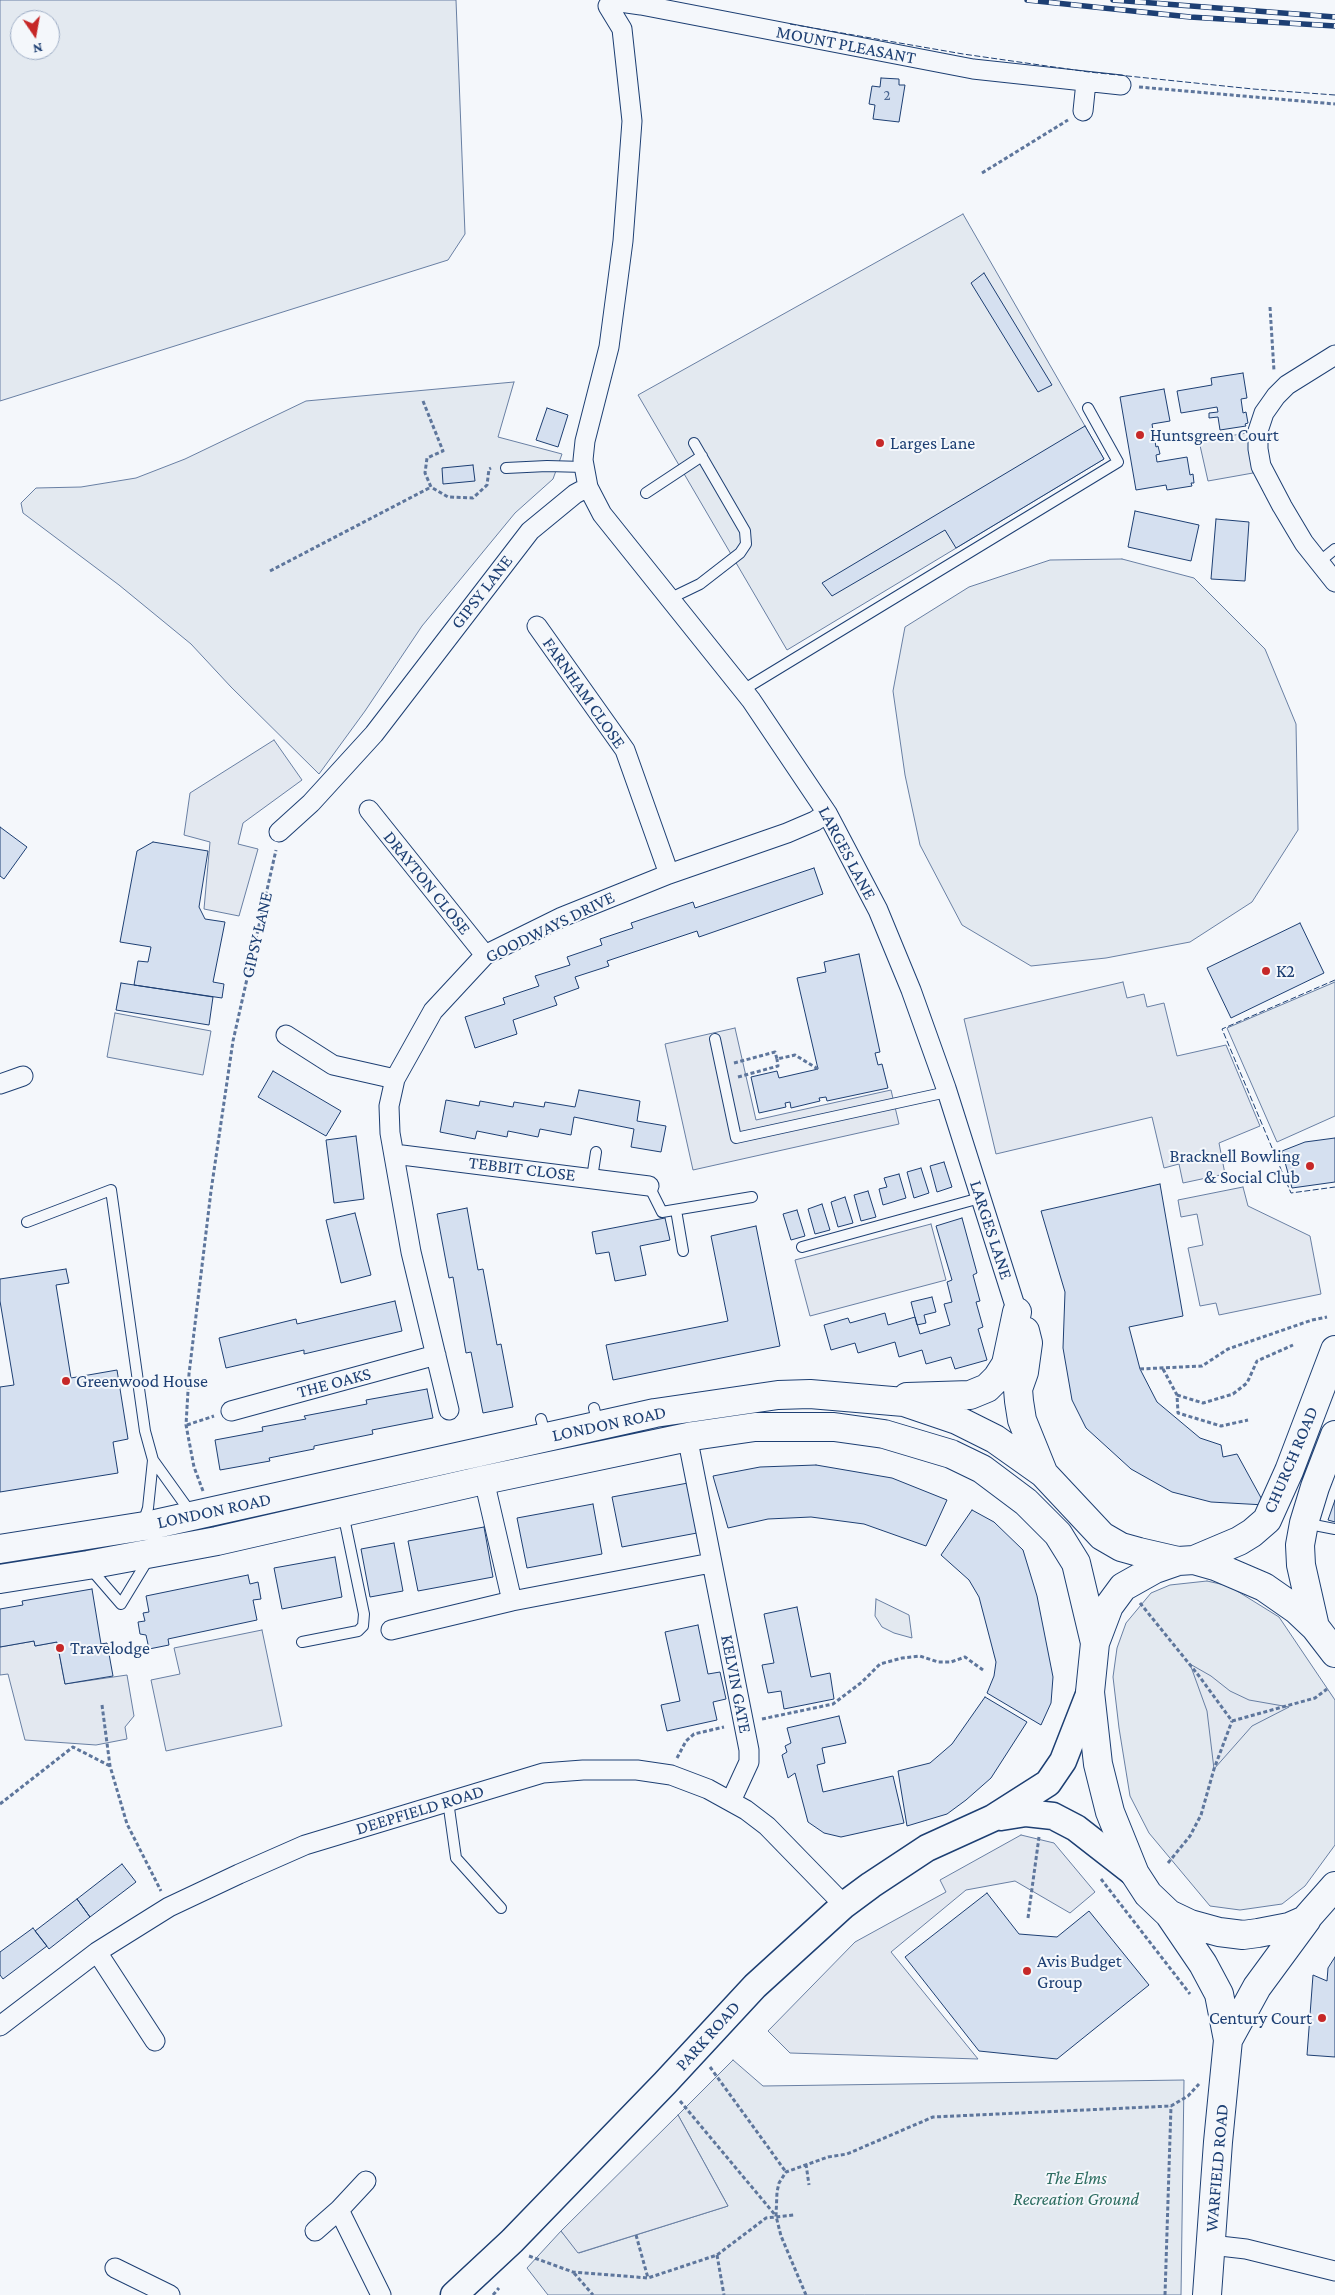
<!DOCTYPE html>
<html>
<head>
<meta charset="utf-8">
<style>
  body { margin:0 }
  #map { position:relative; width:1335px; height:2295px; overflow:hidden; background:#f4f7fb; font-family:"Crimson Pro",serif }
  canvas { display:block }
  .north { position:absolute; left:10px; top:10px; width:50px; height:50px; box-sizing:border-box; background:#f4f7fb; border:1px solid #9eadc5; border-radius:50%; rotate:168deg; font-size:14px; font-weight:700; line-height:20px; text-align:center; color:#1d3f73 }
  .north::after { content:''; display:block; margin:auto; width:18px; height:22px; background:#c62828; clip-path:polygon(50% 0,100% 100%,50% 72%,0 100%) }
</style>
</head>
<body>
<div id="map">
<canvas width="1335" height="2295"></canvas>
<div class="north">N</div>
</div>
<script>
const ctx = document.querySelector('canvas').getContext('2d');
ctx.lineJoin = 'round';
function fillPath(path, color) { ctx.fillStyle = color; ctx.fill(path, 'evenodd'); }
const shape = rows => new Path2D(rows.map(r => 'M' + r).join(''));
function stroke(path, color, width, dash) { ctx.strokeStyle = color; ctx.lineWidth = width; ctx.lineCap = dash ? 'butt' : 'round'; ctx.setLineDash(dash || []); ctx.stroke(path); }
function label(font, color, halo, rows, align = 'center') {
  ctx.font = font + ' "Crimson Pro",serif'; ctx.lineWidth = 4; ctx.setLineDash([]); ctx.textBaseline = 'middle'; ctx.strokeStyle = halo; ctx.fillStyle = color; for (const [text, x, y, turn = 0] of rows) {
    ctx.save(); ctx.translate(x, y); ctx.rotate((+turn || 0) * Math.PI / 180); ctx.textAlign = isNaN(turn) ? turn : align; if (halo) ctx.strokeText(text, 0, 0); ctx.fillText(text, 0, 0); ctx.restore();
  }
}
const green = shape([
  [0,0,456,0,465,234,448,260,0,401,0,0],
  [20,20,50,20,50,50,20,50,20,20],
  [963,214,1104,459,787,650,638,395,963,214],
  [514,382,498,437,562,454,553,479,515,513,422,626,365,711,319,774,231,687,191,644,119,585,23,513,21,503,36,488,81,487,136,478,185,459,306,401,514,382],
  [1122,559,1194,578,1265,649,1296,724,1298,830,1252,902,1190,942,1106,958,1031,966,962,925,920,845,905,775,893,691,905,627,969,587,1050,560,1122,559],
  [1335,982,1335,1116,1277,1142,1227,1028,1335,982],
  [115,1013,211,1031,203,1075,107,1057,115,1013],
  [1207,1581,1229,1586,1279,1617,1335,1700,1335,1845,1305,1886,1282,1904,1240,1910,1210,1906,1149,1833,1130,1796,1119,1728,1113,1677,1117,1648,1126,1623,1151,1593,1170,1585,1207,1581],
  [876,1599,909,1615,912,1638,894,1633,882,1627,875,1616,876,1599],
  [733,2060,763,2086,1184,2080,1181,2295,548,2295,527,2268,561,2231,579,2253,728,2206,678,2115,733,2060]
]);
fillPath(green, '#e3e9f0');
stroke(green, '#687fa3', 1);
const parking = shape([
  [1253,432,1253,473,1208,481,1199,441,1253,432],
  [274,740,302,780,243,823,238,844,258,849,239,916,204,909,210,842,184,835,190,793,274,740],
  [1123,982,1127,998,1144,994,1147,1007,1164,1003,1177,1056,1226,1045,1260,1126,1219,1143,1225,1174,1183,1183,1179,1164,1164,1168,1152,1117,996,1154,964,1019,1123,982],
  [735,1028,756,1120,891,1090,899,1124,693,1170,665,1044,735,1028],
  [1243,1187,1248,1206,1310,1236,1321,1294,1219,1315,1216,1303,1200,1306,1188,1248,1203,1245,1197,1214,1181,1217,1178,1200,1243,1187],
  [931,1224,946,1280,810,1316,795,1260,931,1224],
  [262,1630,282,1726,166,1751,151,1680,180,1674,174,1648,262,1630],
  [34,1641,35,1646,57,1642,65,1684,127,1675,134,1716,125,1727,127,1739,96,1745,25,1740,8,1674,0,1675,0,1647,34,1641],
  [1190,1664,1211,1676,1230,1691,1249,1700,1289,1707,1252,1726,1214,1769,1207,1711,1190,1664],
  [1021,1835,1054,1843,1095,1892,1070,1913,1015,1881,966,1890,891,1952,978,2059,790,2053,768,2031,855,1942,946,1892,940,1880,1021,1835],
  [678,2115,728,2206,578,2253,561,2231,678,2115]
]);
fillPath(parking, '#e3e8f0');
stroke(parking, '#687fa3', 1);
const building = shape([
  [881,78,899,79,899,85,905,85,899,122,873,119,875,105,869,104,872,86,880,87,881,78],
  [984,273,1052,385,1038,392,971,283,984,273],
  [1243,373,1247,398,1241,399,1243,413,1246,412,1248,423,1245,424,1246,426,1220,430,1218,417,1209,418,1209,413,1218,412,1217,407,1181,413,1177,391,1212,385,1211,378,1243,373],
  [1164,389,1170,421,1152,424,1156,447,1158,446,1160,454,1156,455,1157,462,1187,457,1190,475,1193,474,1194,483,1191,483,1192,486,1167,490,1166,485,1136,490,1120,397,1164,389],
  [547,408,568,415,558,447,536,440,547,408],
  [1085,426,1104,459,956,548,945,530,832,596,822,583,1085,426],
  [473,465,475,481,443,484,442,468,473,465],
  [1135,511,1199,525,1191,561,1128,547,1135,511],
  [1216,519,1249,522,1245,581,1211,579,1216,519],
  [0,827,27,847,4,879,0,876,0,827],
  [153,842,208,851,199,907,205,919,225,922,213,982,224,984,222,998,134,985,138,961,148,962,151,947,120,942,137,851,153,842],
  [814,868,823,894,699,937,697,931,607,961,609,966,575,977,579,988,554,997,557,1005,513,1020,517,1034,475,1048,465,1017,505,1004,503,998,539,986,535,976,570,965,567,957,602,945,600,939,633,928,631,923,693,902,695,908,814,868],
  [1300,923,1324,973,1231,1018,1207,968,1300,923],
  [859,954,880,1052,875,1053,878,1065,882,1064,888,1088,827,1101,826,1097,819,1098,820,1101,791,1108,790,1102,785,1103,786,1107,759,1113,751,1077,777,1071,779,1078,818,1069,797,978,826,972,824,962,859,954],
  [121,983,213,997,209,1025,116,1010,121,983],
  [273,1071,341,1111,326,1136,258,1097,273,1071],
  [579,1090,640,1101,637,1121,666,1126,661,1152,631,1147,634,1129,574,1117,571,1135,540,1129,538,1137,508,1131,507,1137,477,1131,475,1139,440,1132,446,1100,479,1106,480,1101,513,1107,514,1102,544,1107,545,1102,575,1107,579,1090],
  [356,1136,364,1199,334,1203,326,1140,356,1136],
  [1335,1138,1335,1182,1292,1188,1282,1151,1305,1142,1335,1138],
  [944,1162,952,1187,937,1192,930,1166,944,1162],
  [921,1168,929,1193,914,1198,907,1172,921,1168],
  [899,1174,906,1198,883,1205,879,1189,887,1187,884,1178,899,1174],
  [1160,1184,1183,1316,1129,1327,1140,1369,1157,1402,1200,1438,1221,1445,1223,1457,1237,1454,1265,1505,1211,1502,1172,1492,1131,1469,1086,1428,1072,1400,1063,1348,1065,1292,1041,1211,1160,1184],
  [868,1191,876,1217,861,1221,854,1195,868,1191],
  [845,1197,853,1223,838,1227,831,1202,845,1197],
  [822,1204,830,1230,815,1234,808,1209,822,1204],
  [467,1208,478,1270,483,1269,497,1345,501,1344,513,1407,483,1413,471,1352,466,1353,453,1277,449,1278,437,1214,467,1208],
  [797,1210,805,1236,791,1240,783,1214,797,1210],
  [355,1213,371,1275,341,1283,326,1220,355,1213],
  [665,1218,670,1240,640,1246,646,1275,615,1281,609,1252,596,1254,592,1232,665,1218],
  [962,1218,977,1273,973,1275,980,1301,976,1302,983,1327,978,1329,987,1360,955,1369,951,1357,926,1364,922,1350,899,1357,895,1342,858,1353,855,1343,831,1350,824,1325,848,1318,850,1323,885,1313,888,1325,915,1317,920,1334,950,1325,944,1304,952,1302,947,1282,952,1280,936,1226,962,1218],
  [756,1226,780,1346,613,1380,606,1345,728,1321,711,1236,756,1226],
  [66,1269,69,1283,56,1285,71,1378,117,1370,128,1439,113,1442,118,1473,0,1492,0,1387,14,1385,0,1301,0,1279,66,1269],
  [932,1297,936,1312,924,1315,926,1323,917,1325,911,1302,932,1297],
  [395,1301,402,1331,304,1354,304,1350,226,1368,219,1338,296,1319,297,1324,395,1301],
  [427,1389,433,1418,372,1430,373,1434,314,1446,314,1449,269,1458,270,1461,220,1470,215,1440,263,1431,262,1427,306,1419,304,1416,367,1404,366,1400,427,1389],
  [816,1465,892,1478,947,1500,926,1546,864,1524,811,1517,768,1519,728,1528,713,1476,760,1467,816,1465],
  [688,1483,697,1533,622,1547,612,1497,688,1483],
  [1335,1500,1335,1522,1328,1520,1335,1500],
  [593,1504,602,1554,527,1568,517,1518,593,1504],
  [972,1510,994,1522,1023,1550,1037,1596,1053,1677,1051,1703,1041,1725,987,1693,994,1676,996,1662,979,1597,969,1580,941,1555,972,1510],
  [484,1527,493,1577,418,1591,408,1541,484,1527],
  [394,1543,403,1591,370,1597,361,1549,394,1543],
  [335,1557,342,1597,282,1609,274,1568,335,1557],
  [248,1575,250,1584,258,1582,261,1599,253,1600,257,1620,168,1639,169,1645,149,1649,146,1635,140,1634,138,1622,145,1621,143,1613,149,1612,146,1596,248,1575],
  [92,1589,101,1644,107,1643,113,1676,65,1684,57,1642,35,1646,34,1641,0,1647,0,1609,23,1605,22,1601,92,1589],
  [797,1607,811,1677,830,1673,834,1699,784,1709,781,1691,768,1693,762,1665,774,1663,764,1614,797,1607],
  [698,1625,708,1674,720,1672,726,1699,713,1702,717,1720,667,1731,661,1705,680,1701,665,1632,698,1625],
  [985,1697,1027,1722,991,1778,966,1800,947,1814,907,1826,898,1771,930,1763,952,1744,985,1697],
  [839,1716,846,1743,822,1748,825,1763,817,1765,823,1792,893,1776,904,1823,841,1837,824,1833,808,1822,795,1773,788,1778,782,1755,787,1752,785,1746,791,1743,787,1728,839,1716],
  [122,1864,136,1882,90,1917,77,1899,122,1864],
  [987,1893,1019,1934,1057,1937,1089,1911,1149,1985,1057,2059,979,2051,905,1957,987,1893],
  [77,1899,90,1917,49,1949,35,1931,77,1899],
  [33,1928,47,1946,3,1979,0,1975,0,1952,33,1928],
  [1335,1957,1335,2057,1307,2055,1313,1975,1327,1981,1328,1968,1335,1957]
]);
fillPath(building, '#d5e0f0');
stroke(building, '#1d3f73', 1);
const lane = shape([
  [506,468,547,466,584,467],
  [646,493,702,456],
  [1319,562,1335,549],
  [671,598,700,584,740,553,746,544,745,531,694,443],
  [743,690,1118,462,1088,408],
  [715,1039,736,1138,947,1092],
  [592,1178,596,1152],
  [649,1186,662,1212,752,1197],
  [676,1210,683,1251],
  [27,1222,111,1190,145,1431,153,1460,191,1513],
  [802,1247,980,1198],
  [594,1408,598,1425],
  [541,1419,546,1437],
  [143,1523,148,1508,153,1460],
  [1304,1523,1335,1529],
  [89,1567,121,1604,149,1558],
  [302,1642,358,1631,363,1626,364,1614,343,1513],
  [448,1801,456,1858,501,1908]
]);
const street = shape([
  [1083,111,1086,82],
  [1335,355,1287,385,1276,396,1264,413,1258,431,1258,449,1261,466,1282,506,1304,543,1335,582],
  [537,626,625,750,669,874],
  [369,810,485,955],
  [279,832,311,803,374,734,530,531,575,494,588,487],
  [286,1035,333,1065,395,1079],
  [0,1084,23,1076],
  [394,1154,649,1186],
  [1017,1312,946,1088,911,990,878,910,827,813,751,700,602,514,588,487,583,460,585,441,609,347,623,241,632,121,622,29,608,6,620,2,641,5,973,69,1121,85],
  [449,1410,411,1252,390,1133,389,1106,395,1079,433,1011,485,955,562,917,669,874,787,833,815,821,827,813],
  [231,1411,436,1355],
  [690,1451,749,1750,749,1762,731,1801],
  [484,1480,512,1601],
  [391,1630,512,1601,711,1563],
  [97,1952,155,2041],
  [0,2026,97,1952,169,1907,239,1874,305,1845,543,1773,583,1770,637,1770,671,1775,708,1789,746,1810,767,1826,844,1905],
  [339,2210,381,2295],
  [315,2231,339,2210,366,2181],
  [1211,2245,1246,2249,1335,2271],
  [115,2268,170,2295]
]);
const secondary = shape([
  [1001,1817,1026,1813,1053,1816,1076,1828,1135,1874],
  [454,2295,512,2241,665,2083,755,1986,844,1905,871,1885,927,1848,993,1818,1048,1783,1063,1761,1090,1692]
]);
const primary = shape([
  [1025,1331,1028,1343,1024,1372,1018,1389,1019,1401,1022,1420,1043,1472],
  [907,1397,970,1395,987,1388,997,1378,1006,1364,1017,1312],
  [0,1549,151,1525,655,1413,778,1395,810,1394,904,1402,957,1420,995,1439,1043,1473,1102,1536,1121,1547,1139,1552,1178,1561],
  [1194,1560,1239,1541,1252,1533,1267,1520,1289,1471,1335,1350],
  [0,1579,88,1565,217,1541,484,1480,693,1436,755,1427,834,1427,884,1434,951,1454,982,1469,1026,1502,1058,1534,1076,1563,1095,1643],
  [1315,1627,1301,1565,1300,1545,1304,1523,1315,1487,1335,1435],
  [1335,1653,1315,1627,1297,1610,1264,1587,1215,1566,1194,1560,1178,1561,1155,1569,1123,1587,1109,1606,1095,1643,1090,1692,1098,1764,1110,1812,1135,1874,1148,1894,1169,1914,1190,1924,1219,1932,1243,1935,1258,1933,1289,1927,1305,1920,1335,1886],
  [1169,1914,1203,1964,1219,1994,1228,2040],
  [1207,2295,1218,2142,1228,2040,1257,1987,1307,1919]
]);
stroke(lane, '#1d3f73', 12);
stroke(street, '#1d3f73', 21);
stroke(secondary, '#1d3f73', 29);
stroke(primary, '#1d3f73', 30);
stroke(shape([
  [1139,87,1335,104],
  [982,173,1068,120],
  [1270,307,1274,371],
  [423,401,443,451,427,458,425,473,431,487,448,497,473,498,487,485,489,469,491,468],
  [270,571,431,487],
  [734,1063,775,1052,777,1059,795,1055,818,1069],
  [738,1077,778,1066,777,1059],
  [1140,1369,1202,1366,1228,1349,1312,1320,1327,1317],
  [1163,1369,1177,1395,1178,1413,1221,1426,1248,1420],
  [1177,1395,1203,1403,1233,1394,1247,1383,1257,1361,1293,1345],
  [187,1425,214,1416],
  [203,1491,194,1467,186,1425,189,1374,211,1191,233,1041,276,850],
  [1140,1603,1199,1676,1232,1721],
  [102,1705,110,1766,127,1824,161,1891],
  [762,1719,833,1704,862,1682,880,1664,902,1658,920,1656,938,1662,951,1662,965,1657,983,1670],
  [1232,1721,1315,1698,1327,1689],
  [677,1758,686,1741,694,1734,724,1727],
  [0,1804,73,1747,110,1766],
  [1168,1863,1190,1836,1201,1815,1214,1769,1232,1721],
  [1101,1879,1190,1994],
  [1028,1918,1039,1837],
  [710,2067,786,2172],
  [680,2101,776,2216],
  [806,2164,809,2185],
  [636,2235,648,2278],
  [717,2255,724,2295],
  [529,2256,573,2272,648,2278,717,2255,766,2218,794,2215],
  [574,2273,593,2295],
  [493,2295,499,2288],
  [806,2295,781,2236,776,2216,777,2192,779,2183,786,2172,828,2157,847,2154,933,2117,1171,2106,1188,2096,1199,2084],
  [1165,2295,1171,2106]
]), '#5e769c', 3, [4, 2.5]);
stroke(lane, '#f4f7fb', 10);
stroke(street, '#f4f7fb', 19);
stroke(secondary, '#f4f7fb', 26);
stroke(primary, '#f4f7fb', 28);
const rail = shape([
  [1027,0,1190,17,1335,26],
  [1113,0,1335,17]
]);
stroke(rail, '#1d3f73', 5.5);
stroke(rail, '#f4f7fb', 4, [11]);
stroke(shape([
  [790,24,963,54,1089,72,1253,89,1335,95],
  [1335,980,1222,1029,1291,1193,1335,1187]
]), '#1d3f73', 1, [6, 2.5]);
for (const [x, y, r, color] of [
  [1140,435,5,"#c62828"],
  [880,443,5,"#c62828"],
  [1266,971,5,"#c62828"],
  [1310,1166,5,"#c62828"],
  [66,1381,5,"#c62828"],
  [60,1648,5,"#c62828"],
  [1027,1971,5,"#c62828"],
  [1322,2018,5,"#c62828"]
]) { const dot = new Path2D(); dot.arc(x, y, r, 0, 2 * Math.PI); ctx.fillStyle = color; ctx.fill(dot); stroke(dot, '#f4f7fb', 2); }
label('15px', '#4b6792', null, [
  ["2",887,95]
]);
label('18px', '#1d3f73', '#f4f7fb', [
  ["MOUNT PLEASANT",846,45,11],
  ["GIPSY LANE",482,592,-52],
  ["FARNHAM CLOSE",584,693,55],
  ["LARGES LANE",847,853,62],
  ["DRAYTON CLOSE",427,883,51],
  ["GOODWAYS DRIVE",550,927,-26],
  ["GIPSY LANE",257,935,-77],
  ["TEBBIT CLOSE",522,1169,7],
  ["LARGES LANE",991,1230,72],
  ["THE OAKS",334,1383,-15],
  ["LONDON ROAD",609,1424,-12],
  ["CHURCH ROAD",1291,1460,-67],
  ["LONDON ROAD",214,1511,-12],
  ["KELVIN GATE",736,1684,79],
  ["DEEPFIELD ROAD",420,1810,-17],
  ["PARK ROAD",708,2036,-48],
  ["WARFIELD ROAD",1217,2168,-85]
]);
label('18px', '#1d3f73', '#f4f7fb', [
  ["Huntsgreen Court",1150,435],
  ["Larges Lane",890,443],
  ["K2",1276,971],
  ["Bracknell Bowling",1300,1156,"right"],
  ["& Social Club",1300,1177,"right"],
  ["Greenwood House",76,1381],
  ["Travelodge",70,1648],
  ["Avis Budget",1037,1961],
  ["Group",1037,1982],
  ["Century Court",1312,2018,"right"]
], 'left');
label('italic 18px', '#2c6c60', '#f4f7fb', [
  ["The Elms",1076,2178],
  ["Recreation Ground",1076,2199]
]);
</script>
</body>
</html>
